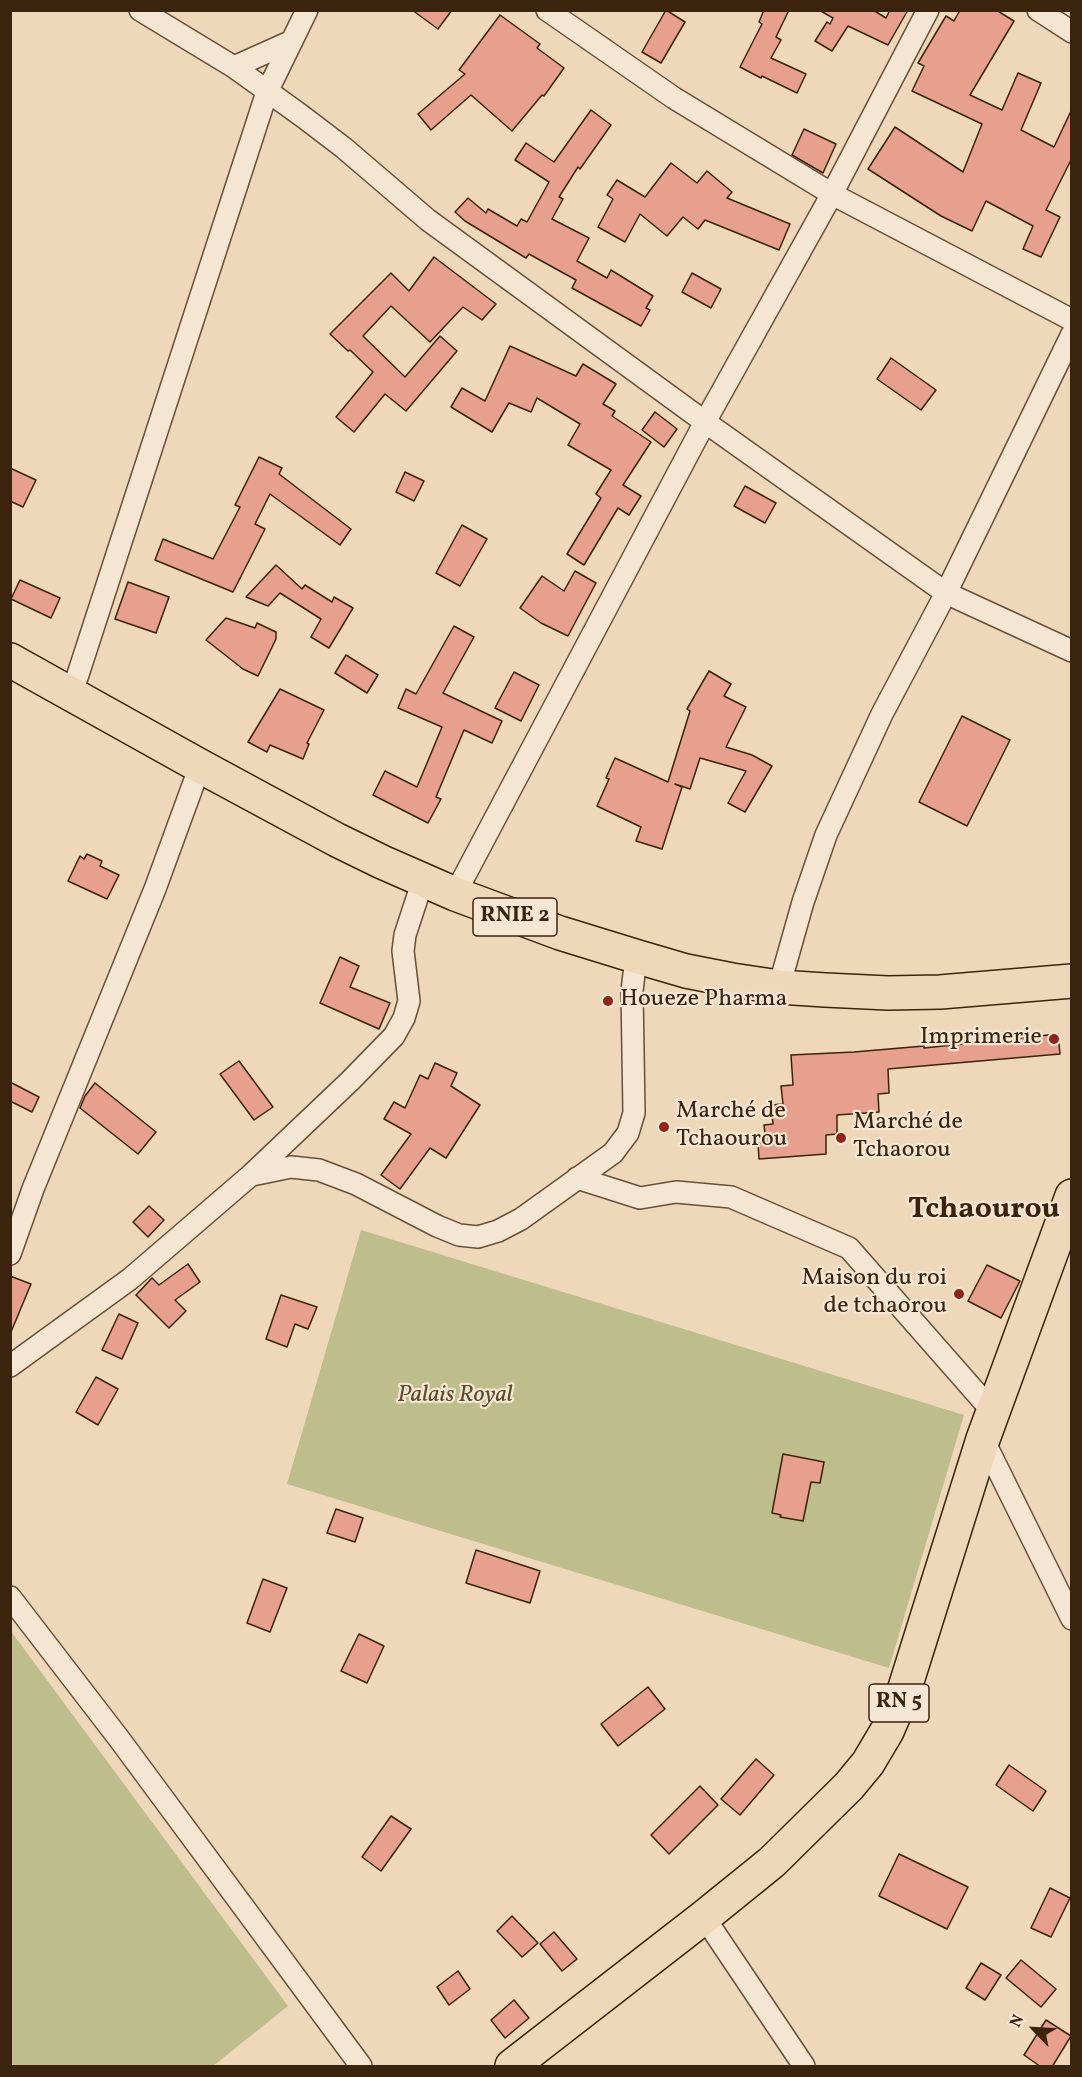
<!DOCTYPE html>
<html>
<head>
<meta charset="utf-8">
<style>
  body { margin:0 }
  #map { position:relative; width:1082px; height:2077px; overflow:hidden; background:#eed8b9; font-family:Vollkorn,serif }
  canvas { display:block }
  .frame { position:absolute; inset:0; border:12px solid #3b230d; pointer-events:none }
  .north { position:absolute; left:1004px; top:1999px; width:60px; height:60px; -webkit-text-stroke:4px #f4e6d2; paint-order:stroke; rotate:295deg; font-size:16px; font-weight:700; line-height:24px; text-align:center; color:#3b230d }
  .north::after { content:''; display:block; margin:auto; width:21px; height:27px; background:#3b230d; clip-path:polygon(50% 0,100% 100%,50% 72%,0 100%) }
</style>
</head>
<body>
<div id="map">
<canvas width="1082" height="2077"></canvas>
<div class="frame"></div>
<div class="north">N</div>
</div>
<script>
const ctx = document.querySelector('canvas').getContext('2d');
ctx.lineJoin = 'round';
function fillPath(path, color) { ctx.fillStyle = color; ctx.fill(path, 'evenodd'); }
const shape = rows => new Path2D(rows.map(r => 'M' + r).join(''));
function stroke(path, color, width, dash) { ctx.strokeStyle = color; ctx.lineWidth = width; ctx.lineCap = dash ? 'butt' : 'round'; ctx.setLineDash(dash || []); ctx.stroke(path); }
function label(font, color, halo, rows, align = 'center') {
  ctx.font = font + ' Vollkorn,serif'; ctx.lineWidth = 4.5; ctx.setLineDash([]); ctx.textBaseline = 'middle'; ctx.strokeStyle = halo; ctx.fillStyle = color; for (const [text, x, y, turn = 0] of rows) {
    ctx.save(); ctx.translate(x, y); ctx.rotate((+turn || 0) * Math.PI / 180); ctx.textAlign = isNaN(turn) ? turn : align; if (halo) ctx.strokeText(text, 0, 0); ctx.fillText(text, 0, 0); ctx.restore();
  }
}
fillPath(shape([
  [361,1230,964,1415,889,1668,287,1484],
  [10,1630,288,2006,213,2066,11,2066]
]), '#bebd8c');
const building = shape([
  [412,10,452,10,438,29,412,10],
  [666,10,685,22,661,63,642,52,666,10],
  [764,10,789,10,776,37,781,40,771,58,806,74,797,93,762,76,761,78,740,67,762,24,759,22,764,10],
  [819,10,873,10,886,18,890,10,908,10,888,45,848,26,832,51,815,41,827,22,830,24,833,18,819,10],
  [960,10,996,10,1014,21,970,95,1002,110,1018,73,1041,83,1021,130,1054,147,1071,111,1071,160,1046,210,1060,217,1041,257,1023,249,1033,226,986,201,972,231,941,216,868,169,895,127,963,172,982,124,912,91,924,66,918,63,946,16,954,21,960,10],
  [500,15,540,44,537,48,564,68,544,96,542,95,512,131,471,95,431,130,418,114,465,74,459,70,500,15],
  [591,110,611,125,580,169,578,167,559,197,563,199,552,219,589,238,577,261,607,278,611,270,653,296,646,308,650,310,641,326,572,288,576,280,529,254,526,258,465,221,455,212,468,198,486,213,488,209,517,226,521,219,527,222,549,182,515,160,526,143,554,162,591,110],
  [804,129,836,144,823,173,792,155,804,129],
  [671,163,697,183,707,171,732,192,727,198,790,224,779,250,705,220,698,229,683,217,667,236,640,214,625,242,598,227,613,199,607,195,617,180,645,197,671,163],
  [434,257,496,304,482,320,463,307,430,342,391,306,363,336,405,377,440,336,457,351,406,411,385,394,354,432,336,417,373,372,350,350,348,351,330,334,391,273,409,291,434,257],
  [692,273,721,289,711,308,682,292,692,273],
  [510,346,576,376,583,364,616,384,603,404,615,411,612,416,651,442,623,485,641,496,629,515,618,508,584,565,567,554,601,498,596,494,611,470,568,445,580,424,537,398,531,412,509,403,492,432,451,407,462,388,485,401,510,346],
  [891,358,936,390,921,410,877,379,891,358],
  [655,412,677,429,664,447,642,430,655,412],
  [259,457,282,468,279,474,351,529,340,545,270,494,255,524,265,529,233,592,155,560,163,539,213,559,240,507,235,505,259,457],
  [10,468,36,480,23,507,10,501,10,468],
  [405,472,424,481,414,501,396,492,405,472],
  [745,486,776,503,765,523,734,506,745,486],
  [462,525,487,539,460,586,436,573,462,525],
  [276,565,302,589,305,585,332,602,334,597,353,608,329,648,311,637,321,619,280,593,268,606,246,597,276,565],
  [575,571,596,583,568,636,541,623,520,608,542,576,564,591,575,571],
  [20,580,60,598,51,618,11,599,20,580],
  [128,582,169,597,156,633,115,619,128,582],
  [226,618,255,628,257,623,276,632,276,639,258,676,243,669,206,640,226,618],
  [454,626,474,637,443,693,502,721,492,743,464,730,436,797,441,799,428,823,373,795,385,771,417,787,442,727,398,708,406,689,416,694,454,626],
  [346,655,378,675,367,693,335,673,346,655],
  [709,671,731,684,724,696,746,707,726,747,752,755,772,766,745,812,728,803,746,771,700,758,690,789,675,784,682,787,662,849,636,841,641,827,597,806,609,779,606,778,615,758,668,782,690,711,687,709,709,671],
  [514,672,539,685,521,721,495,708,514,672],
  [280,689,324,710,307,743,309,744,303,759,270,745,267,752,248,742,280,689],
  [962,716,1010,740,967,826,919,802,962,716],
  [87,854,102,861,100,866,119,875,107,899,68,881,80,856,84,859,87,854],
  [340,957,359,966,350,987,390,1003,379,1029,320,1003,340,957],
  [1058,1034,1060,1054,888,1069,889,1093,878,1094,879,1112,837,1115,837,1134,826,1135,826,1154,759,1159,758,1143,766,1143,764,1125,773,1124,771,1105,783,1104,781,1086,793,1085,791,1055,854,1052,924,1046,924,1048,1058,1034],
  [239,1061,273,1107,254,1120,220,1074,239,1061],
  [435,1063,457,1073,451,1086,480,1105,446,1158,430,1148,400,1189,381,1175,411,1134,384,1119,394,1102,405,1108,420,1075,428,1079,435,1063],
  [10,1082,39,1097,32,1112,10,1101,10,1082],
  [95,1083,156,1132,138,1154,80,1108,85,1096,95,1083],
  [149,1206,164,1220,148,1237,133,1222,149,1206],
  [188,1264,200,1282,175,1300,186,1311,169,1328,136,1295,152,1278,159,1285,188,1264],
  [987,1265,1020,1281,1001,1318,968,1301,987,1265],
  [10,1276,31,1284,11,1332,10,1332,10,1276],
  [281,1295,317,1307,308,1329,295,1324,287,1347,266,1339,281,1295],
  [119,1314,138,1323,122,1359,102,1350,119,1314],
  [96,1377,118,1389,98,1425,76,1412,96,1377],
  [783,1454,824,1462,820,1483,811,1482,803,1521,780,1517,781,1515,772,1513,783,1454],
  [336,1509,363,1518,355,1542,327,1533,336,1509],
  [476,1550,540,1571,530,1603,466,1583,476,1550],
  [263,1579,287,1588,270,1632,247,1623,263,1579],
  [359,1634,384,1646,367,1683,341,1671,359,1634],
  [648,1687,665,1709,618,1746,601,1724,648,1687],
  [756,1759,774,1775,740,1815,721,1799,756,1759],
  [1009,1765,1046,1791,1033,1811,996,1785,1009,1765],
  [700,1786,718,1805,669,1854,651,1835,700,1786],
  [391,1816,411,1829,381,1871,362,1857,391,1816],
  [899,1854,968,1887,947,1929,879,1896,899,1854],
  [1050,1888,1070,1898,1051,1937,1031,1928,1050,1888],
  [512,1916,538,1943,522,1957,497,1931,512,1916],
  [554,1932,577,1959,562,1971,540,1944,554,1932],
  [1021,1960,1056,1989,1041,2007,1006,1978,1021,1960],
  [981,1963,1001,1975,985,2000,966,1988,981,1963],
  [458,1971,470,1989,449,2005,437,1987,458,1971],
  [514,2000,529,2018,505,2038,491,2020,514,2000],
  [1046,2020,1071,2036,1052,2067,1041,2067,1024,2055,1046,2020]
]);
fillPath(building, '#e79f8e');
stroke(building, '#3b230d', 1.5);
const street = shape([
  [140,10,234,67,302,116,344,148,428,220,705,422,946,593,1072,651],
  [547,10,674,98,832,194,1072,320],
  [1038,10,1072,32],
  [234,67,292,41],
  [72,693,267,92,307,10],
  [455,894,705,422,832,194,928,10],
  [779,987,803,902,826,835,882,714,946,593,1072,334],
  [252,1175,291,1167,319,1170,356,1184,437,1226,459,1235,478,1237,498,1231,521,1219,613,1153,628,1133,634,1113,632,991,634,974,638,957],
  [577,1178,640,1198,676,1192,731,1197,849,1248,993,1412],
  [10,1254,33,1189,155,889,200,766],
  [10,1366,130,1279,251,1175,350,1081,394,1036,404,1018,409,1001,403,951,405,935,423,880],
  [983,1439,1072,1619],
  [10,1597,120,1740,361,2066],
  [704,1917,804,2066]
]);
const primary = shape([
  [10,660,200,766,337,840,382,862,455,894,560,933,638,957,686,971,732,980,779,987,825,990,888,993,940,992,1072,981],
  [512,2066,704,1917,772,1862,849,1786,868,1763,887,1731,903,1694,983,1439,1072,1196]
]);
stroke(street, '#685038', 24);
stroke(primary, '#3b230d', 36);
stroke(street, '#f4e6d2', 21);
stroke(primary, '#eed8b9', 33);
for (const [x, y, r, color] of [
  [608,1001,6,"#8f2418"],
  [1054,1039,6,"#8f2418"],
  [664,1127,6,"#8f2418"],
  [841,1138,6,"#8f2418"],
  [959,1294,6,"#8f2418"]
]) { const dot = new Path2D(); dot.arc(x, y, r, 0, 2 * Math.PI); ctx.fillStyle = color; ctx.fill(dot); stroke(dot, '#f4e6d2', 2); }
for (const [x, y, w] of [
  [515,917,84],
  [899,1703,60]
]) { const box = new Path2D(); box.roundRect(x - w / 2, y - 19, w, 38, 4.5); ctx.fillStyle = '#f4e6d2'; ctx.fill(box); stroke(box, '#3b230d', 1.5); }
label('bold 22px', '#3b230d', null, [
  ["RNIE 2",515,917],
  ["RN 5",899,1703]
]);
label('24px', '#3b230d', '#f4e6d2', [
  ["Houeze Pharma",620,1001],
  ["Imprimerie",1042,1039,"right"],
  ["Marché de",676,1113],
  ["Tchaourou",676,1141],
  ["Marché de",853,1124],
  ["Tchaorou",853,1152],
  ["Maison du roi",947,1280,"right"],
  ["de tchaorou",947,1308,"right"]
], 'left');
label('italic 24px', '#5c4a2d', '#f4e6d2', [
  ["Palais Royal",455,1397]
]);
label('bold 30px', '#3b230d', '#f4e6d2', [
  ["Tchaourou",984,1211]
]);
</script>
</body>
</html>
